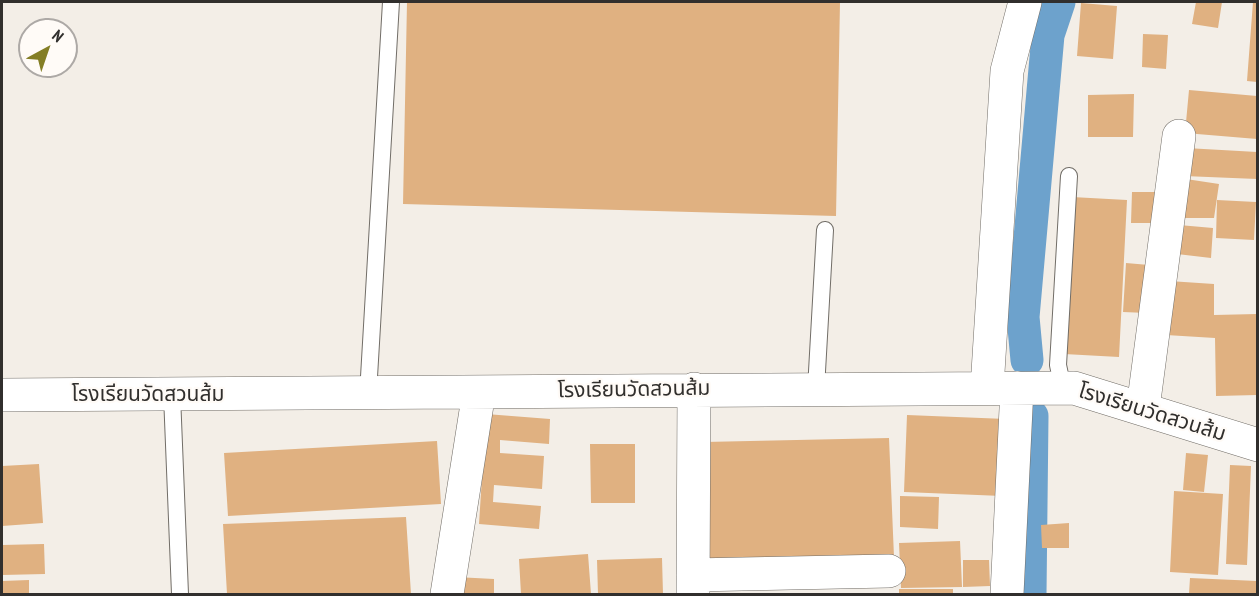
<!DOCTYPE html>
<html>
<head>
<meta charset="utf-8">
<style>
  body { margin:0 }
  #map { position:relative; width:1259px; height:596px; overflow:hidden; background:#f3eee7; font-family:"PT Sans Narrow",sans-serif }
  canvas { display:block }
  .frame { position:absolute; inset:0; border:3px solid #312f2d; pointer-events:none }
  .north { position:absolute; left:18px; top:18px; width:60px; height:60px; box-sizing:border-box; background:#fffbf7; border:2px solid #ada9a6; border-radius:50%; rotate:40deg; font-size:16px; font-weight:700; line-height:24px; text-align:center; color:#312f2d }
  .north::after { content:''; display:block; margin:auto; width:21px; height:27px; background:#847e25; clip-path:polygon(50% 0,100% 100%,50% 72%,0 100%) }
</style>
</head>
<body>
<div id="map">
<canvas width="1259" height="596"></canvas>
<div class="frame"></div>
<div class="north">N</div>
</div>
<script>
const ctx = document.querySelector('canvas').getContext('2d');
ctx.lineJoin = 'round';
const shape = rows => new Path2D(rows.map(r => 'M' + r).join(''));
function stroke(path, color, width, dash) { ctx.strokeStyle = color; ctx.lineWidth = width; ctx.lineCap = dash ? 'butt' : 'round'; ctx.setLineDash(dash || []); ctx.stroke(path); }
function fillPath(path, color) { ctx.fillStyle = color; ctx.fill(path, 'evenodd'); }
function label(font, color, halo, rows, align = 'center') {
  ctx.font = font + ' "PT Sans Narrow","Noto Sans Thai",sans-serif'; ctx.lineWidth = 4.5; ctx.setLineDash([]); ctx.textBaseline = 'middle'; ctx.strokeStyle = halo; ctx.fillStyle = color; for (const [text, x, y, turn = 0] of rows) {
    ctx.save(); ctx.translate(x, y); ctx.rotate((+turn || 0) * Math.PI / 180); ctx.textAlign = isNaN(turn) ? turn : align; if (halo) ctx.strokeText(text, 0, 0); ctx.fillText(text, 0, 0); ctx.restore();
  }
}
stroke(shape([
  [1027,360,1023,317,1048,35,1059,2],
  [1030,594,1032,416]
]), '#6da2cc', 33);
fillPath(shape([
  [407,2,840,2,836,216,403,204],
  [1196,2,1222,2,1218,28,1192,24],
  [1253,2,1257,2,1257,82,1247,81],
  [1081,3,1117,6,1113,59,1077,56],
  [1143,34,1168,35,1166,69,1142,67],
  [1189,90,1257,96,1257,139,1185,133],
  [1134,94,1133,137,1088,137,1088,95],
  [1186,148,1257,152,1257,179,1184,176],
  [1186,179,1219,184,1214,218,1182,218],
  [1132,192,1160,192,1160,223,1131,223],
  [1072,197,1127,200,1119,357,1064,354],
  [1217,200,1256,202,1254,240,1216,238],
  [1179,225,1213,228,1211,258,1177,254],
  [1126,263,1149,265,1147,313,1123,312],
  [1169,281,1214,284,1214,315,1257,314,1257,395,1216,396,1215,338,1166,335],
  [486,414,550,419,549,444,500,440,500,453,544,456,542,489,494,485,493,502,541,506,539,529,479,524],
  [907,415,1006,419,1002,496,904,492],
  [889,438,894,557,706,559,704,442],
  [437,441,441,504,228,516,224,453],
  [590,444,635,444,635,503,591,503],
  [1186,453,1208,455,1204,492,1183,490],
  [39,464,43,523,2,526,2,466],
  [1230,465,1251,466,1247,565,1226,564],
  [1174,491,1223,494,1218,575,1170,572],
  [900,496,939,497,938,529,900,527],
  [406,517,411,594,227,594,223,524],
  [1069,523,1069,548,1042,548,1041,525],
  [960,541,962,587,901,588,899,543],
  [44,544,45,574,2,575,2,545],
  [588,554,591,594,521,594,519,559],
  [662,558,663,594,598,594,597,560],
  [963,560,989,560,990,586,963,587],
  [456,577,494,579,494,594,456,594],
  [1190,578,1257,581,1257,594,1189,594],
  [29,580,29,594,2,594,2,581],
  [899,589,953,589,953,594,899,594]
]), '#e0b181');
const lane = shape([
  [816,389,825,230],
  [1063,389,1058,365,1069,176],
  [368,394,391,2],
  [172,395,180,594]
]);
const street = shape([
  [987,388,1007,71,1025,2],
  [2,395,1074,388,1258,445],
  [1143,408,1179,136],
  [693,575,889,571],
  [447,594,479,392],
  [693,594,694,389],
  [1007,594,1017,388]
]);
stroke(lane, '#716d67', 18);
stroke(street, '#716d67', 34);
stroke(lane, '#fff', 16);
stroke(street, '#fff', 33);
label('21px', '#312f2d', '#fffbf7', [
  ["โรงเรียนวัดสวนส้ม",634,390,-1],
  ["โรงเรียนวัดสวนส้ม",148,395],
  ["โรงเรียนวัดสวนส้ม",1152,413,17]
]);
</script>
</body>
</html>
